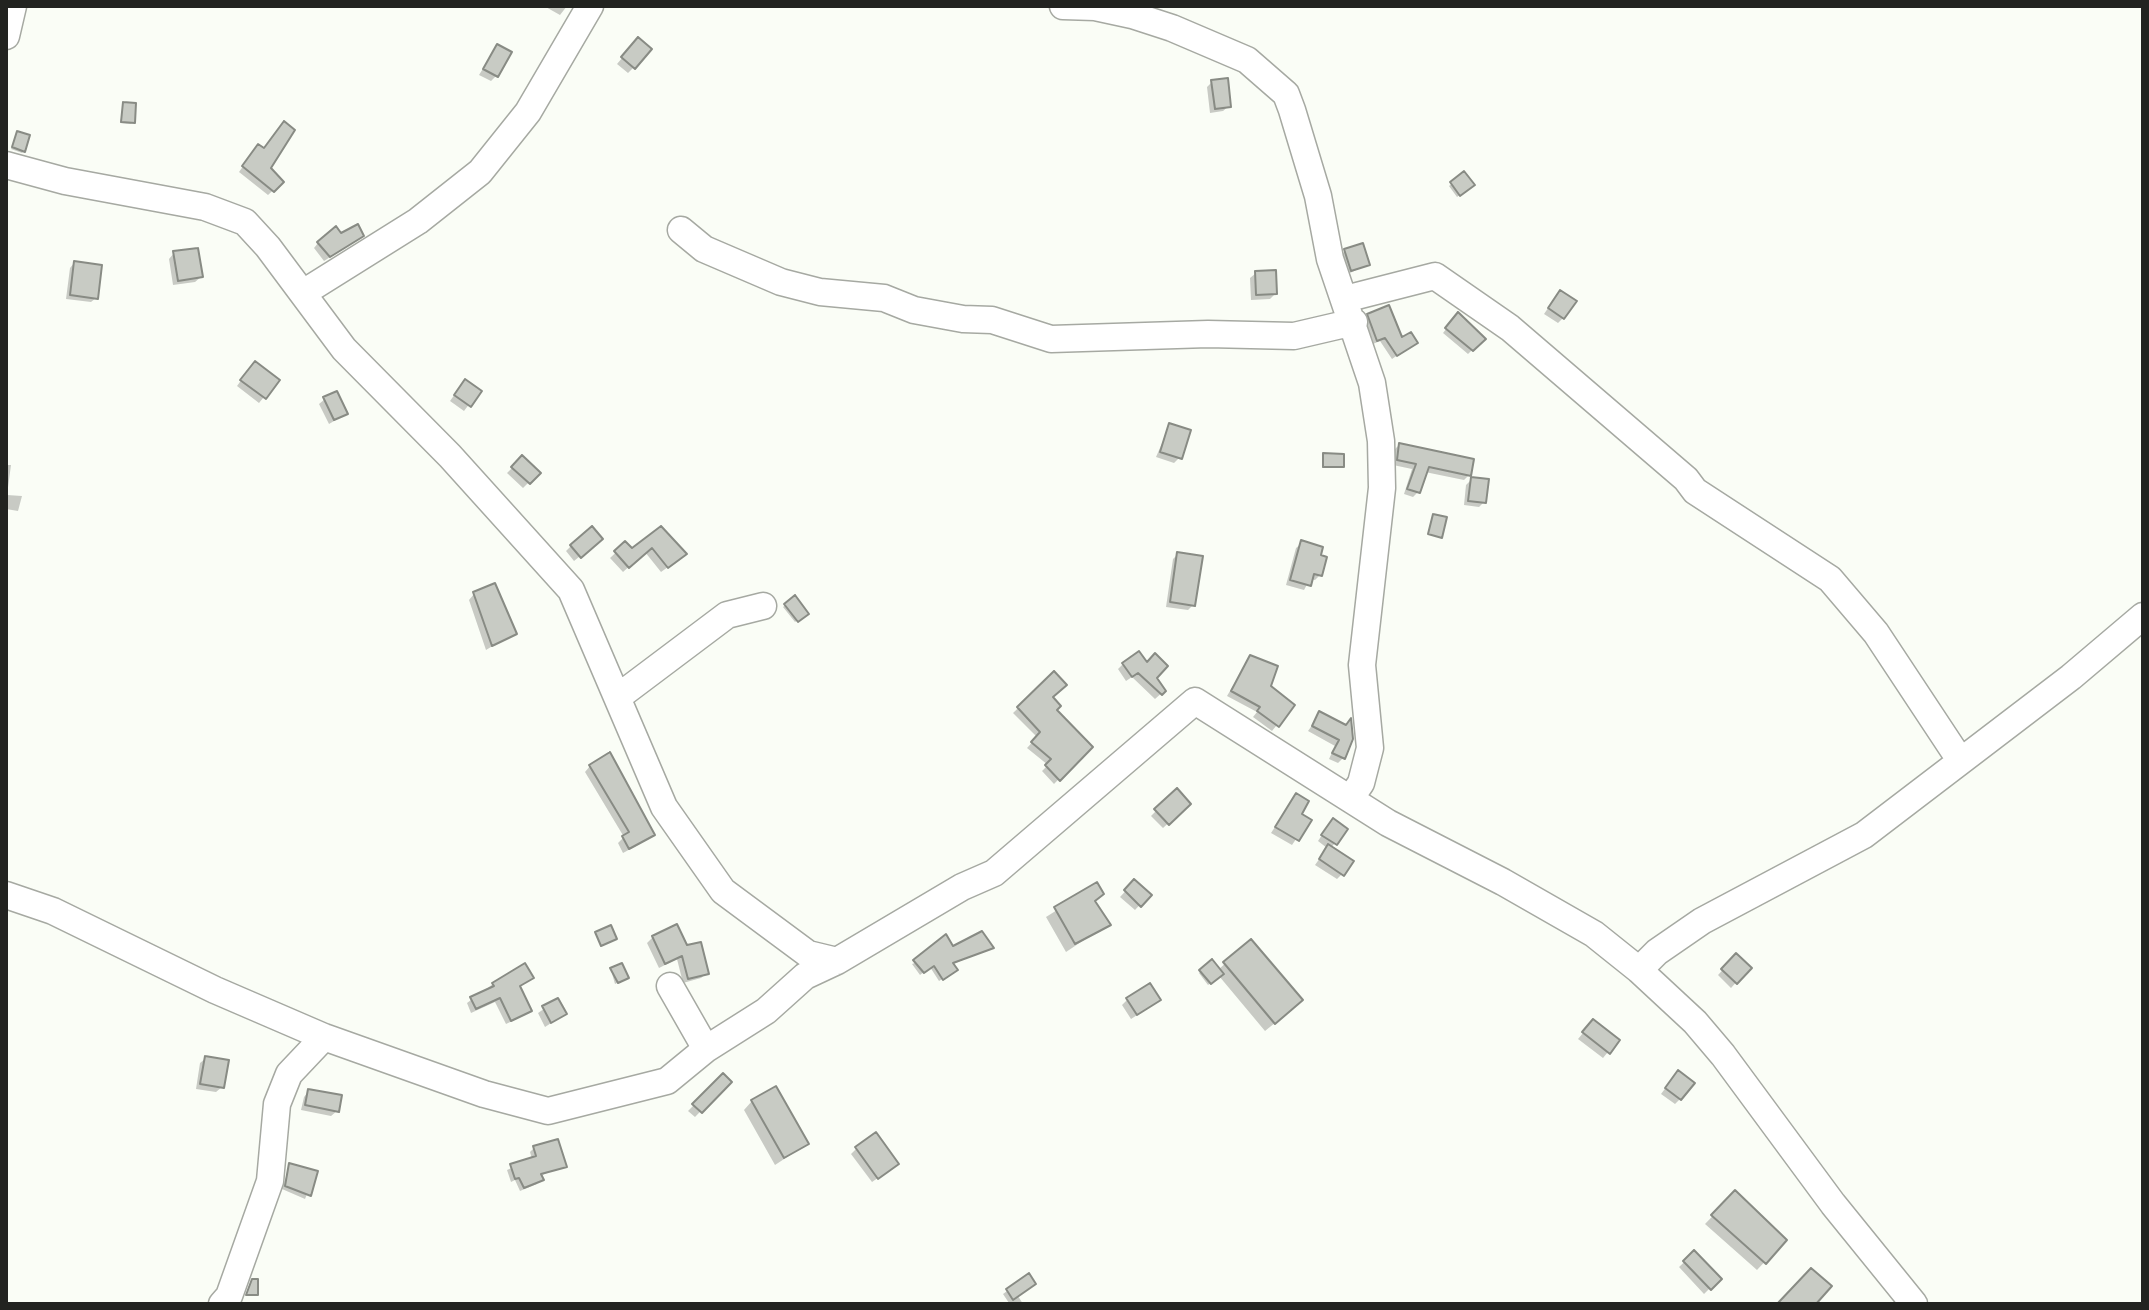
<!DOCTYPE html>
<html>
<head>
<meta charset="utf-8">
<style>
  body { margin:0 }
  #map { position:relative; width:2149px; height:1310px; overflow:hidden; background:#fafdf6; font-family:Roboto,sans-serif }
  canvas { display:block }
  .frame { position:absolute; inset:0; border:8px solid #222320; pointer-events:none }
</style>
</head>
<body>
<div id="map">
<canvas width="2149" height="1310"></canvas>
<div class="frame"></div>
</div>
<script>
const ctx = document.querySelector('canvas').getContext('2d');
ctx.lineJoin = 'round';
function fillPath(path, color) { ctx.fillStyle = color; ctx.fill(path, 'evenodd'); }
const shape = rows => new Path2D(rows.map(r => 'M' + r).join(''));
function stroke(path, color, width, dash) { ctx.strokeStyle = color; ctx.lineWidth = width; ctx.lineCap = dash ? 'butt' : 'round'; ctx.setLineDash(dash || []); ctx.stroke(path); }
fillPath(shape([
  [544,6,567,6,560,15],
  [633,45,633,68,628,73,617,64],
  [497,46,496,76,491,81,479,75],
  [1212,82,1229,106,1223,111,1210,113,1207,87],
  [124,104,133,122,131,124,120,123],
  [17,133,24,151,22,153,11,149],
  [263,150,268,168,282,182,268,195,239,172,254,151],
  [1464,174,1472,185,1457,197,1449,186],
  [357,240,324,261,314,248,318,243],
  [1345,251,1368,264,1346,275,1340,256],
  [174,253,201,277,195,282,173,285,169,259],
  [74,263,96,298,91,302,66,299,70,268],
  [1256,273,1275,294,1270,299,1251,300,1250,278],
  [1555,298,1563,318,1558,323,1544,314],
  [1458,314,1483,339,1468,354,1443,333],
  [1368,316,1411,346,1392,359,1380,341,1373,344,1364,320],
  [250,368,278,380,259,403,237,386],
  [460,387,479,391,464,411,450,401],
  [325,399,346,414,329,424,319,404],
  [1170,425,1180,457,1174,463,1156,457],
  [1399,445,1469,475,1464,480,1425,472,1418,492,1413,497,1404,494,1412,469,1393,465,1394,450],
  [1324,455,1342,466,1322,468],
  [522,458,538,473,523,488,507,473],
  [6,465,11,465,7,495,22,496,18,511,6,509],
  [1472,479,1484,502,1479,507,1464,505,1466,485],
  [661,528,679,559,661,572,645,552,623,572,610,558,625,544,631,551],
  [1302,543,1320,575,1315,580,1310,579,1304,590,1286,585,1296,548],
  [595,544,574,561,566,551,571,546],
  [1178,554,1193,605,1188,610,1166,607,1173,559],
  [474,594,514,633,486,650,469,600],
  [794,598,806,613,795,622,783,607],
  [1250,657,1268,687,1293,705,1272,731,1253,717,1257,712,1227,696],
  [1123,664,1155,678,1164,691,1155,699,1132,677,1126,681,1118,669],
  [1054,674,1051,697,1055,710,1090,747,1054,784,1042,771,1048,765,1027,748,1037,737,1013,713],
  [1320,714,1345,727,1343,758,1338,763,1329,759,1335,746,1308,731],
  [590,766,653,834,647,840,623,853,618,843,624,837,585,772],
  [1176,791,1189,804,1163,828,1151,816],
  [1296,795,1299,814,1309,820,1292,845,1271,833],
  [1328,826,1346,829,1331,848,1342,874,1337,879,1315,865,1327,848,1318,841],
  [1134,882,1149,895,1135,910,1120,897],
  [1097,885,1093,902,1108,924,1066,952,1046,917],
  [653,937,686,948,707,973,701,978,683,983,677,959,659,968,647,943],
  [1250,941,1292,1009,1265,1031,1219,976,1208,985,1199,973,1212,962,1218,970],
  [991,948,951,965,952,973,939,981,930,967,920,975,912,964,952,949],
  [1736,956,1749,968,1731,988,1718,975],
  [611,970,625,979,615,984],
  [531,978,518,988,529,1010,525,1015,506,1024,495,1002,471,1013,467,1003,493,984],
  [557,1000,565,1014,545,1027,538,1013],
  [1127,1000,1153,1005,1131,1019,1122,1005],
  [1588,1027,1617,1041,1603,1058,1578,1039],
  [206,1058,222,1087,216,1092,196,1089,200,1063],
  [723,1076,729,1082,695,1117,688,1111],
  [1673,1078,1680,1099,1675,1104,1661,1094],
  [309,1091,337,1111,331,1116,301,1110,304,1097],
  [752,1101,807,1144,775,1165,744,1110],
  [534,1148,564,1166,540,1176,537,1184,520,1191,515,1180,511,1182,507,1170,532,1159,530,1152],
  [857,1148,891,1169,872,1182,851,1154],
  [290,1165,316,1172,305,1199,282,1189],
  [1735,1193,1785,1240,1757,1270,1705,1224],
  [1694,1253,1719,1279,1704,1294,1679,1267],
  [1028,1276,1018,1296,1023,1304,1007,1304,1009,1303,1003,1294]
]), '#0003');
const building = shape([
  [638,37,652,49,635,69,621,57,638,37],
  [497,44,512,52,498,77,483,69,497,44],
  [1228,78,1231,107,1215,109,1211,80,1228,78],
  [123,102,136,103,135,123,121,122,123,102],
  [284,121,295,130,271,168,284,182,274,192,242,166,258,144,264,148,284,121],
  [17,131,30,135,25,152,12,147,17,131],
  [1464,171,1475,185,1460,196,1450,182,1464,171],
  [358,224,364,236,330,257,317,242,336,226,341,233,358,224],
  [1363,243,1370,265,1351,271,1344,249,1363,243],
  [198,248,203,277,178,281,173,251,198,248],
  [74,261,102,265,98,299,70,295,74,261],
  [1276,270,1277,294,1256,295,1255,271,1276,270],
  [1560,290,1577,301,1564,319,1548,308,1560,290],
  [1389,305,1402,337,1411,332,1418,343,1397,356,1385,338,1377,341,1367,314,1389,305],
  [1458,312,1486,339,1473,351,1445,328,1458,312],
  [255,361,280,380,266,399,240,380,255,361],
  [465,379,482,391,471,407,454,395,465,379],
  [337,391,348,414,334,420,323,397,337,391],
  [1169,423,1191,430,1182,459,1160,452,1169,423],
  [1399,443,1474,459,1471,476,1429,467,1420,493,1407,489,1416,464,1397,460,1399,443],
  [1323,453,1344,454,1344,467,1323,467,1323,453],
  [522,455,541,473,530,484,511,467,522,455],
  [1471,477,1489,479,1486,503,1468,501,1471,477],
  [1433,514,1447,517,1442,538,1428,534,1433,514],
  [592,526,603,539,581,558,570,545,592,526],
  [661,526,687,554,668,568,652,548,629,568,614,551,625,541,632,548,661,526],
  [1301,540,1323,547,1321,555,1327,557,1322,576,1314,574,1311,586,1290,580,1301,540],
  [1177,552,1203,556,1195,606,1170,602,1177,552],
  [495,583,517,634,492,646,473,592,495,583],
  [795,595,809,614,798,622,784,604,795,595],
  [1139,651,1147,662,1155,653,1168,666,1157,678,1166,691,1162,695,1138,673,1132,677,1122,663,1139,651],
  [1250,655,1278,666,1271,686,1295,705,1279,727,1257,711,1260,707,1231,691,1250,655],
  [1054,671,1067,685,1053,697,1061,706,1057,710,1093,747,1060,781,1045,765,1051,759,1031,742,1040,732,1017,707,1054,671],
  [1319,711,1346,725,1351,718,1353,739,1345,759,1332,753,1339,740,1312,726,1319,711],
  [610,752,655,835,629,849,622,836,629,832,589,765,610,752],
  [1177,788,1191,804,1169,825,1154,809,1177,788],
  [1296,793,1309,801,1302,814,1312,820,1299,841,1275,827,1296,793],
  [1333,818,1348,829,1337,845,1321,835,1333,818],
  [1328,844,1354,861,1344,876,1319,859,1328,844],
  [1134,879,1152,895,1141,907,1124,890,1134,879],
  [1097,882,1104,894,1095,901,1111,925,1075,944,1054,907,1097,882],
  [677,924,687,945,701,942,709,974,688,979,682,956,665,964,652,936,677,924],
  [611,925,617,939,601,946,595,932,611,925],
  [982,931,994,948,953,963,958,970,943,980,934,966,924,973,913,960,946,934,953,946,982,931],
  [1251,939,1303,1000,1275,1024,1223,962,1251,939],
  [1736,953,1752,968,1737,984,1721,969,1736,953],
  [1212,959,1224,974,1211,984,1199,970,1212,959],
  [525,963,534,978,520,986,532,1011,511,1021,500,998,476,1009,470,997,494,986,492,983,525,963],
  [622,963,629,978,618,983,610,968,622,963],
  [1150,983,1161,1000,1137,1015,1126,998,1150,983],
  [558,998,567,1014,551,1023,542,1006,558,998],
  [1593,1019,1620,1040,1610,1054,1582,1032,1593,1019],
  [205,1056,229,1060,224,1088,200,1084,205,1056],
  [1678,1070,1695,1083,1681,1100,1665,1088,1678,1070],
  [723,1073,732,1082,702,1113,692,1104,723,1073],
  [776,1086,809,1144,784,1158,751,1100,776,1086],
  [308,1089,342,1095,339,1112,305,1105,308,1089],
  [876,1132,899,1164,878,1179,855,1147,876,1132],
  [558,1139,567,1167,541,1174,544,1180,524,1188,519,1178,515,1179,510,1164,536,1156,533,1146,558,1139],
  [289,1163,318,1171,311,1196,285,1186,289,1163],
  [1735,1190,1787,1240,1766,1264,1711,1215,1735,1190],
  [1694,1250,1722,1279,1711,1290,1683,1261,1694,1250],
  [1811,1268,1832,1286,1816,1304,1777,1304,1811,1268],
  [1029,1273,1036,1284,1013,1300,1006,1289,1029,1273],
  [252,1279,258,1279,258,1295,246,1295,252,1279]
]);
fillPath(building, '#c8cbc4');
stroke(building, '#888b84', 2);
const minor = shape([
  [1063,6,1095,7,1132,15,1172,28,1247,60,1286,94,1292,110,1318,196,1330,259,1372,383,1381,441,1382,488,1362,665,1370,748,1361,783,1350,799],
  [6,36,13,6],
  [6,165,65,181,205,207,245,222,268,247,344,349,450,456,571,590,664,807,723,891,808,954,837,961,962,887,994,873,1195,701,1388,823,1503,882,1594,934,1639,970],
  [681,230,704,249,781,282,820,292,884,298,914,310,963,319,992,320,1051,339,1208,334,1294,336,1354,322],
  [303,293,418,221,480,172,528,112,590,6],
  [1345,299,1435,276,1510,328,1686,479,1695,491,1830,579,1876,633,1960,760],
  [618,697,727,615,763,606],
  [6,895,53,911,215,990,324,1037,484,1094,548,1111,667,1081,706,1049,766,1011,805,976,837,961],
  [670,986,706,1049],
  [222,1304,229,1296,270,1181,277,1104,289,1074,324,1037],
  [1914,1304,1833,1204,1723,1055,1695,1022,1639,970,1657,952,1702,921,1864,835,2071,677,2143,616]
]);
stroke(minor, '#a6a9a2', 29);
stroke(minor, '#fff', 26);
</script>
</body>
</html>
